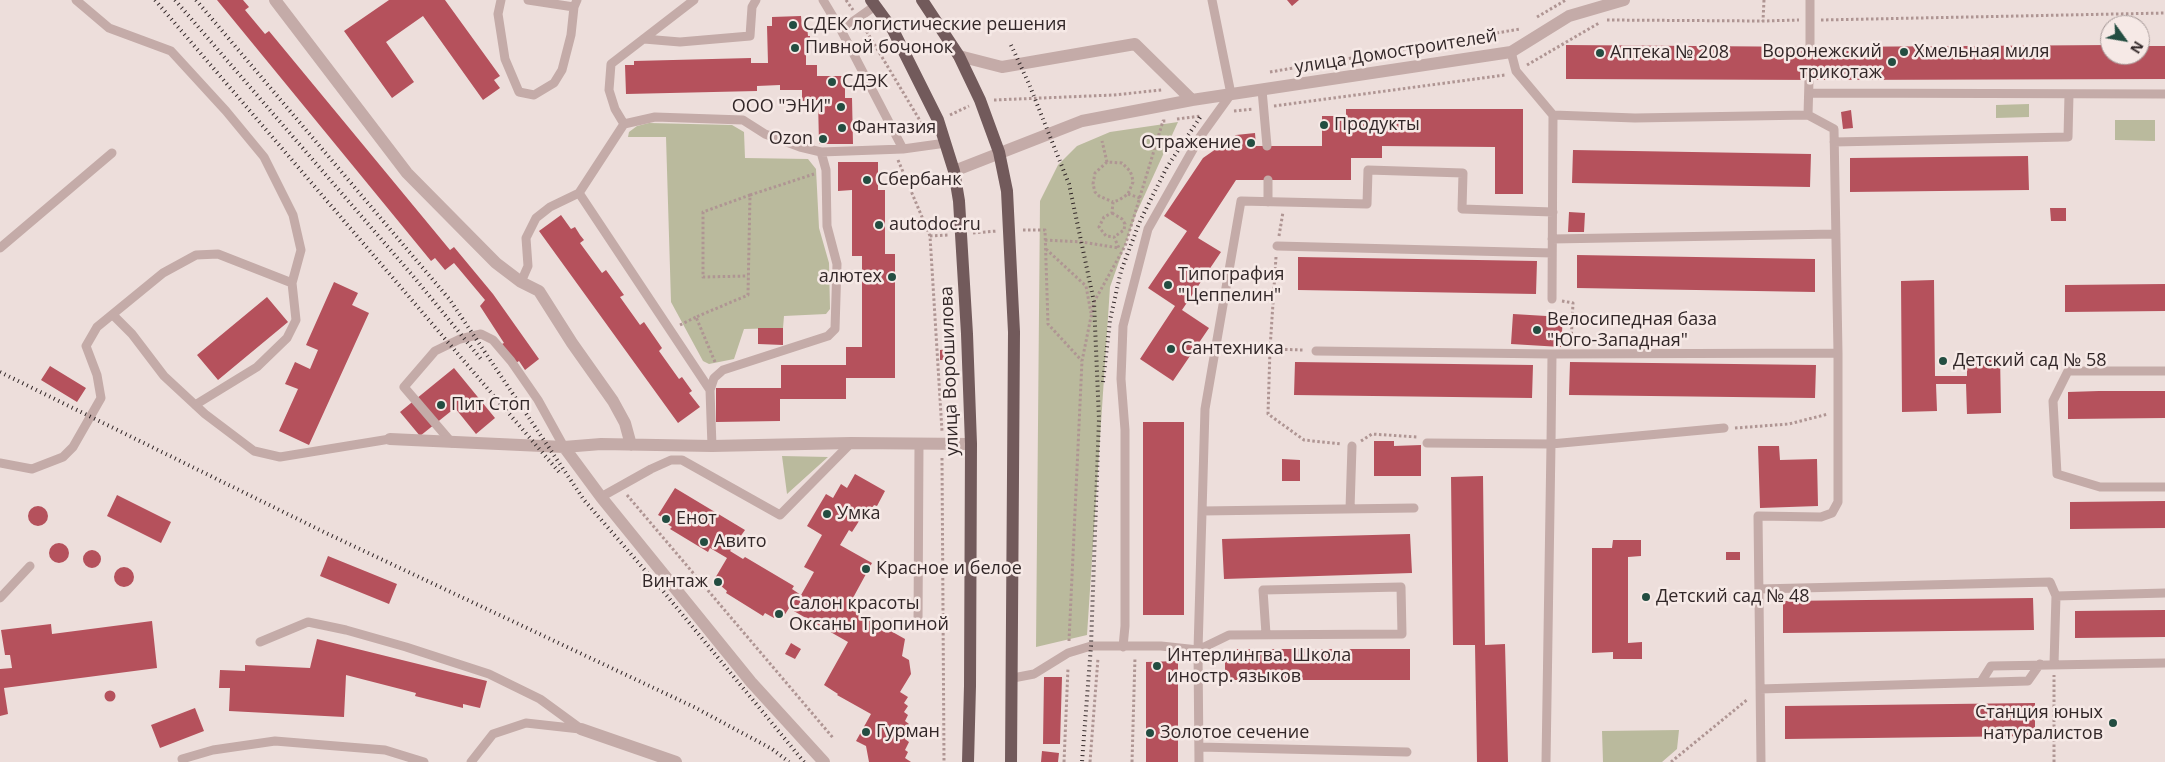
<!DOCTYPE html>
<html>
<head>
<meta charset="utf-8">
<style>
  body { margin:0 }
  #map { position:relative; width:2165px; height:762px; overflow:hidden; background:#eddedb; font-family:"Open Sans",sans-serif }
  canvas { display:block }
  .north { position:absolute; left:2100px; top:15px; width:50px; height:50px; box-sizing:border-box; background:#f6e9e6; border:1px solid #a89b9a; border-radius:50%; rotate:122deg; font-size:14px; font-weight:700; line-height:20px; text-align:center; color:#322728 }
  .north::after { content:''; display:block; margin:auto; width:18px; height:22px; background:#234d41; clip-path:polygon(50% 0,100% 100%,50% 72%,0 100%) }
</style>
</head>
<body>
<div id="map">
<canvas width="2165" height="762"></canvas>
<div class="north">N</div>
</div>
<script>
const ctx = document.querySelector('canvas').getContext('2d');
ctx.lineJoin = 'round';
function fillPath(path, color) { ctx.fillStyle = color; ctx.fill(path, 'evenodd'); }
const shape = rows => new Path2D(rows.map(r => 'M' + r).join(''));
function stroke(path, color, width, dash) { ctx.strokeStyle = color; ctx.lineWidth = width; ctx.lineCap = dash ? 'butt' : 'round'; ctx.setLineDash(dash || []); ctx.stroke(path); }
function label(font, color, halo, rows, align = 'center') {
  ctx.font = font + ' "Open Sans",sans-serif'; ctx.lineWidth = 5; ctx.setLineDash([]); ctx.textBaseline = 'middle'; ctx.strokeStyle = halo; ctx.fillStyle = color; for (const [text, x, y, turn = 0] of rows) {
    ctx.save(); ctx.translate(x, y); ctx.rotate((+turn || 0) * Math.PI / 180); ctx.textAlign = isNaN(turn) ? turn : align; if (halo) ctx.strokeText(text, 0, 0); ctx.fillText(text, 0, 0); ctx.restore();
  }
}
fillPath(shape([
  [2029,104,2029,117,1996,118,1996,105],
  [2115,120,2155,120,2155,141,2115,140],
  [1178,122,1136,214,1110,287,1087,635,1036,647,1040,201,1058,165,1077,146,1110,132],
  [649,123,732,125,744,132,745,158,808,159,816,169,819,228,829,263,830,309,826,314,784,316,783,328,744,329,734,359,709,364,703,361,671,302,666,137,628,137,629,132,637,126],
  [782,456,828,457,787,494],
  [1679,730,1677,749,1662,762,1603,762,1602,731]
]), '#baba9d');
fillPath(shape([
  [217,0,243,0,249,7,245,10,265,34,269,31,450,250,454,247,493,294,539,359,525,370,519,361,516,363,502,344,504,343,480,306,485,300,454,263,445,270,435,258,431,261],
  [389,0,445,0,500,76,494,80,500,88,483,100,423,16,386,42,414,82,392,98,344,31],
  [1287,0,1299,0,1292,6],
  [801,16,802,27,807,26,808,36,810,36,810,51,806,51,806,65,817,65,817,76,845,76,845,98,852,98,853,144,819,144,818,100,802,101,802,90,780,90,780,85,757,86,757,91,626,94,625,65,634,65,634,61,751,58,751,63,768,63,767,26,772,26,772,17],
  [1566,45,1823,47,2110,45,2110,55,2140,55,2140,46,2165,46,2165,79,1823,80,1566,79],
  [1346,109,1523,109,1523,194,1495,194,1495,147,1382,146,1382,158,1351,158,1351,180,1236,180,1198,238,1221,252,1182,310,1209,328,1173,381,1140,359,1175,306,1148,288,1187,231,1164,216,1203,158,1236,135,1255,133,1256,146,1322,146,1322,116,1346,116],
  [1851,110,1853,128,1843,129,1841,112],
  [1573,150,1811,154,1810,187,1572,183],
  [2028,156,2029,190,1850,192,1850,158],
  [838,162,878,162,878,190,885,190,885,254,895,254,895,378,846,378,846,399,780,399,780,421,716,422,716,388,781,388,781,365,846,365,846,347,862,347,862,256,852,256,852,190,838,191],
  [2050,208,2066,208,2066,221,2051,221],
  [1569,212,1585,213,1584,232,1568,232],
  [561,215,571,229,575,227,580,235,584,240,580,243,602,273,606,270,624,295,620,297,640,325,644,322,662,348,659,351,679,379,682,377,692,391,689,393,700,407,678,423,539,231],
  [1577,255,1815,259,1815,292,1577,288],
  [1298,257,1537,261,1536,294,1298,290],
  [1934,280,1935,376,1967,376,1967,355,2000,354,2001,413,1967,414,1966,384,1936,384,1937,411,1902,412,1901,281],
  [334,282,358,293,352,305,369,313,309,445,279,431,298,389,285,384,295,362,310,369,318,350,306,345],
  [2165,284,2165,311,2065,312,2065,285],
  [267,297,288,322,218,380,197,355],
  [1513,314,1563,317,1561,347,1511,344],
  [758,328,783,328,783,345,758,344],
  [948,349,948,360,940,360,940,350],
  [1295,362,1533,365,1532,398,1294,395],
  [1570,362,1816,365,1815,398,1569,395],
  [50,366,86,388,77,402,41,380],
  [454,368,495,418,476,434,455,408,420,436,400,412],
  [2099,391,2165,391,2165,418,2068,419,2068,392],
  [1143,422,1184,422,1184,615,1143,615],
  [1374,441,1394,441,1394,446,1421,445,1421,476,1374,476],
  [1758,446,1779,446,1780,460,1817,459,1818,506,1760,508],
  [1282,459,1300,460,1300,481,1282,481],
  [855,474,885,491,877,506,874,505,865,520,861,518,852,532,849,530,840,545,872,563,848,607,905,639,902,656,909,660,911,674,900,692,908,697,904,703,908,706,904,712,908,715,905,721,909,724,904,730,909,733,905,739,909,742,905,750,908,752,905,758,911,762,869,762,866,746,856,741,871,714,837,695,838,694,824,685,848,642,792,610,794,607,791,605,782,619,775,615,774,618,765,613,763,616,726,593,727,591,714,580,727,558,710,548,708,552,670,529,672,527,664,522,666,519,658,515,675,488,745,530,730,551,743,559,745,557,794,586,792,589,801,595,814,572,804,567,822,535,807,526,826,494,833,498,841,484,847,488],
  [1483,476,1485,645,1505,644,1508,762,1477,762,1475,645,1453,645,1451,477],
  [117,495,171,522,161,543,107,516],
  [2165,501,2165,528,2070,529,2070,502],
  '28 516a10 10 0 1 1 20 0a10 10 0 1 1-20 0Z',
  [1410,534,1412,573,1224,579,1222,539],
  [1613,540,1641,540,1641,556,1628,557,1628,643,1642,642,1642,659,1613,659,1613,652,1592,653,1592,548,1612,548],
  '49 553a10 10 0 1 1 20 0a10 10 0 1 1-20 0Z',
  '83 559a9 9 0 1 1 18 0a9 9 0 1 1-18 0Z',
  [1726,552,1740,552,1740,560,1726,560],
  [328,556,397,584,389,604,320,576],
  '114 577a10 10 0 1 1 20 0a10 10 0 1 1-20 0Z',
  [2033,598,2034,630,1783,633,1783,601],
  [2165,610,2165,637,2075,638,2075,611],
  [152,621,157,668,4,688,8,714,0,716,0,669,12,668,10,655,5,655,1,630,51,624,52,634],
  [317,639,487,681,480,708,463,704,463,708,415,696,416,693,346,675,344,717,229,711,230,688,219,688,220,670,245,671,245,665,310,668],
  [791,643,801,649,795,659,785,654],
  [1225,649,1410,649,1410,680,1225,680],
  [1178,661,1178,762,1146,762,1146,662],
  [1044,677,1062,677,1060,744,1043,744],
  '104.5 696a5.5 5.5 0 1 1 11 0a5.5 5.5 0 1 1-11 0Z',
  [2035,703,2035,736,1785,739,1785,706],
  [195,708,204,731,160,748,151,725],
  [1042,751,1059,753,1058,762,1041,762]
]), '#b5515c');
stroke(shape([
  [846,0,853,10],
  [1764,0,1763,21,1799,20],
  [1537,17,1566,0],
  [1607,20,1763,21],
  [1821,20,2165,13],
  [864,27,922,124,925,124],
  [1527,65,1599,23],
  [1270,72,1520,29],
  [994,100,1113,95,1162,90],
  [1274,106,1505,75],
  [1234,111,1253,109],
  [950,115,969,106],
  [1177,119,1201,116],
  [898,160,930,236,942,431],
  [1107,162,1095,173,1093,184,1095,192,1099,196,1113,202],
  [1128,194,1140,198],
  [750,195,814,174],
  [1112,213,1122,219,1125,224,1124,230,1114,237],
  [1023,230,1045,230,1048,324,1082,361],
  [973,233,997,231],
  [930,236,949,235],
  [1279,236,1283,212],
  [1045,240,1082,242,1119,248,1114,237,1106,236,1099,227,1104,217,1112,213,1113,202,1119,200,1128,194,1133,182,1132,176,1130,171,1122,163,1107,162,1102,141],
  [1046,249,1086,286,1091,313],
  [1276,257,1270,349,1268,414,1304,440,1341,444],
  [1562,301,1573,303,1571,343],
  [680,325,696,317],
  [1270,349,1304,350],
  [715,362,696,317,748,295,750,195,703,212,703,277,748,276],
  [1735,428,1789,424,1828,414],
  [1361,441,1372,434,1417,437],
  [942,458,944,762],
  [627,495,834,739],
  [1069,641,1082,361,1094,302,1125,246,1163,121,1166,121],
  [1064,762,1068,668],
  [1090,762,1098,658],
  [1132,762,1135,657],
  [1671,762,1748,699],
  [2054,762,2054,675]
]), '#af9593', 3, [2.5, 2.5]);
stroke(shape([
  [76,0,109,28,171,51,226,111,264,157,293,215,301,250,292,283,296,320,287,338,257,367,195,405],
  [501,0,498,14,505,59,519,92,534,95,554,83,562,70,571,35,574,7,577,0],
  [528,0,574,7],
  [823,0,841,30],
  [875,6,841,30,903,149],
  [644,39,680,42,750,36,752,7,756,0],
  [1810,47,1810,0],
  [1511,52,1516,71,1553,115,1552,299],
  [1809,80,1808,115,1834,129,1838,353],
  [1262,90,1267,146],
  [1809,93,2165,94],
  [1553,115,1635,118,1808,115],
  [624,124,615,109,609,90,611,64,694,0],
  [1834,142,2068,137,2069,94],
  [579,193,710,390],
  [1268,202,1268,180],
  [1552,239,1836,234],
  [1277,246,1552,253],
  [0,248,112,153],
  [521,282,528,266,526,238,536,218,550,207,579,193,624,124,655,117,743,120,765,134,800,147,821,152,903,149,946,143],
  [113,315,132,334,164,376,205,414,254,451,280,457,390,439],
  [1316,351,1552,354,1838,353,1838,502,1832,513,1821,517,1758,516,1761,762],
  [2165,371,2068,371,2053,401,2057,474,2100,487,2165,487],
  [452,443,404,387,435,351,460,339,481,334,493,340,511,361,538,400,564,447],
  [1427,443,1551,444,1552,354],
  [712,446,710,390,714,378,723,370,828,336,835,329,837,264,827,226,826,170,821,152],
  [0,463,32,469,63,457,73,447,101,398,97,375,86,346,97,327,163,273,196,255,218,254,292,283],
  [601,497,651,469,671,460,682,460,780,515,851,443],
  [1350,509,1352,446],
  [1202,511,1414,508],
  [1759,589,2050,582,2056,596,2165,593],
  [0,598,30,566],
  [918,624,919,444],
  [260,642,308,622,346,630,406,647,489,674,540,699,581,729],
  [1123,647,1125,626,1125,430,1121,379,1123,326,1148,229,1200,137,1231,94,1212,0],
  [2054,664,2056,596],
  [1013,678,1034,674,1068,653,1091,646,1161,646,1198,650,1229,635,1402,634,1401,587,1263,590,1266,634],
  [1981,682,1991,666,2165,663],
  [1760,689,2028,681,2040,664],
  [1199,747,1407,752],
  [182,759,213,750,275,741,385,750,424,762],
  [471,762,493,734,526,723,580,729],
  [1199,762,1198,650,1205,409,1241,201,1367,204,1368,170,1463,173,1462,209,1553,212],
  [1546,762,1551,444,1724,428]
]), '#c4aba8', 9);
stroke(shape([
  [275,0,407,173,496,263,521,282,539,291,572,343,613,401,625,423,631,445],
  [390,439,564,447,601,497,751,682,824,762],
  [564,447,601,444,712,446,851,443,971,444],
  [581,729,676,762]
]), '#c4aba8', 12);
stroke(shape([
  [959,56,1002,67,1135,44,1192,100],
  [954,171,1082,121,1192,100,1511,52,1569,16,1624,0]
]), '#c4aba8', 12);
stroke(shape([
  [871,0,893,30,938,120,954,171,959,201,967,334,971,444,970,686,968,762],
  [922,0,959,56,980,100,999,152,1007,191,1014,332,1011,762]
]), '#725a5b', 12);
stroke(shape([
  [155,0,559,472],
  [175,0,413,276,481,359],
  [196,0,450,300,584,500,663,591,804,762],
  [1011,45,1029,84,1069,184,1094,302,1099,419,1091,646,1082,762],
  [0,372,328,534,694,707,772,749,789,762],
  [1103,382,1110,320,1121,271,1140,221,1167,167,1201,116]
]), '#322728', 4, [1, 4]);
for (const [x, y, r, color] of [
  [793,25,5,"#234d41"],
  [795,48,5,"#234d41"],
  [1904,52,5,"#234d41"],
  [1600,53,5,"#234d41"],
  [1892,62,5,"#234d41"],
  [832,82,5,"#234d41"],
  [841,107,5,"#234d41"],
  [1324,125,5,"#234d41"],
  [842,128,5,"#234d41"],
  [823,139,5,"#234d41"],
  [1251,143,5,"#234d41"],
  [867,180,5,"#234d41"],
  [879,225,5,"#234d41"],
  [892,277,5,"#234d41"],
  [1168,285,5,"#234d41"],
  [1537,330,5,"#234d41"],
  [1171,349,5,"#234d41"],
  [1943,361,5,"#234d41"],
  [441,405,5,"#234d41"],
  [827,514,5,"#234d41"],
  [666,519,5,"#234d41"],
  [704,542,5,"#234d41"],
  [866,569,5,"#234d41"],
  [718,582,5,"#234d41"],
  [1646,597,5,"#234d41"],
  [779,614,5,"#234d41"],
  [1157,666,5,"#234d41"],
  [2113,723,5,"#234d41"],
  [866,732,5,"#234d41"],
  [1150,733,5,"#234d41"]
]) { const dot = new Path2D(); dot.arc(x, y, r, 0, 2 * Math.PI); ctx.fillStyle = color; ctx.fill(dot); stroke(dot, '#f6e9e6', 2); }
label('18px', '#322728', '#f6e9e6', [
  ["СДЕК логистические решения",803,25],
  ["Пивной бочонок",805,48],
  ["Воронежский",1882,52,"right"],
  ["трикотаж",1882,73,"right"],
  ["Хмельная миля",1914,52],
  ["Аптека № 208",1610,53],
  ["СДЭК",842,82],
  ["ООО \"ЭНИ\"",831,107,"right"],
  ["Продукты",1334,125],
  ["Фантазия",852,128],
  ["Ozon",813,139,"right"],
  ["Отражение",1241,143,"right"],
  ["Сбербанк",877,180],
  ["autodoc.ru",889,225],
  ["Типография",1178,275],
  ["\"Цеппелин\"",1178,296],
  ["алютех",882,277,"right"],
  ["Велосипедная база",1547,320],
  ["\"Юго-Западная\"",1547,341],
  ["Сантехника",1181,349],
  ["Детский сад № 58",1953,361],
  ["Пит Стоп",451,405],
  ["Умка",837,514],
  ["Енот",676,519],
  ["Авито",714,542],
  ["Красное и белое",876,569],
  ["Винтаж",708,582,"right"],
  ["Детский сад № 48",1656,597],
  ["Салон красоты",789,604],
  ["Оксаны Тропиной",789,625],
  ["Интерлингва. Школа",1167,656],
  ["иностр. языков",1167,677],
  ["Станция юных",2103,713,"right"],
  ["натуралистов",2103,734,"right"],
  ["Гурман",876,732],
  ["Золотое сечение",1160,733]
], 'left');
label('18px', '#322728', '#f6e9e6', [
  ["улица Домостроителей",1396,52,-9],
  ["улица Ворошилова",950,371,-92]
]);
</script>
</body>
</html>
